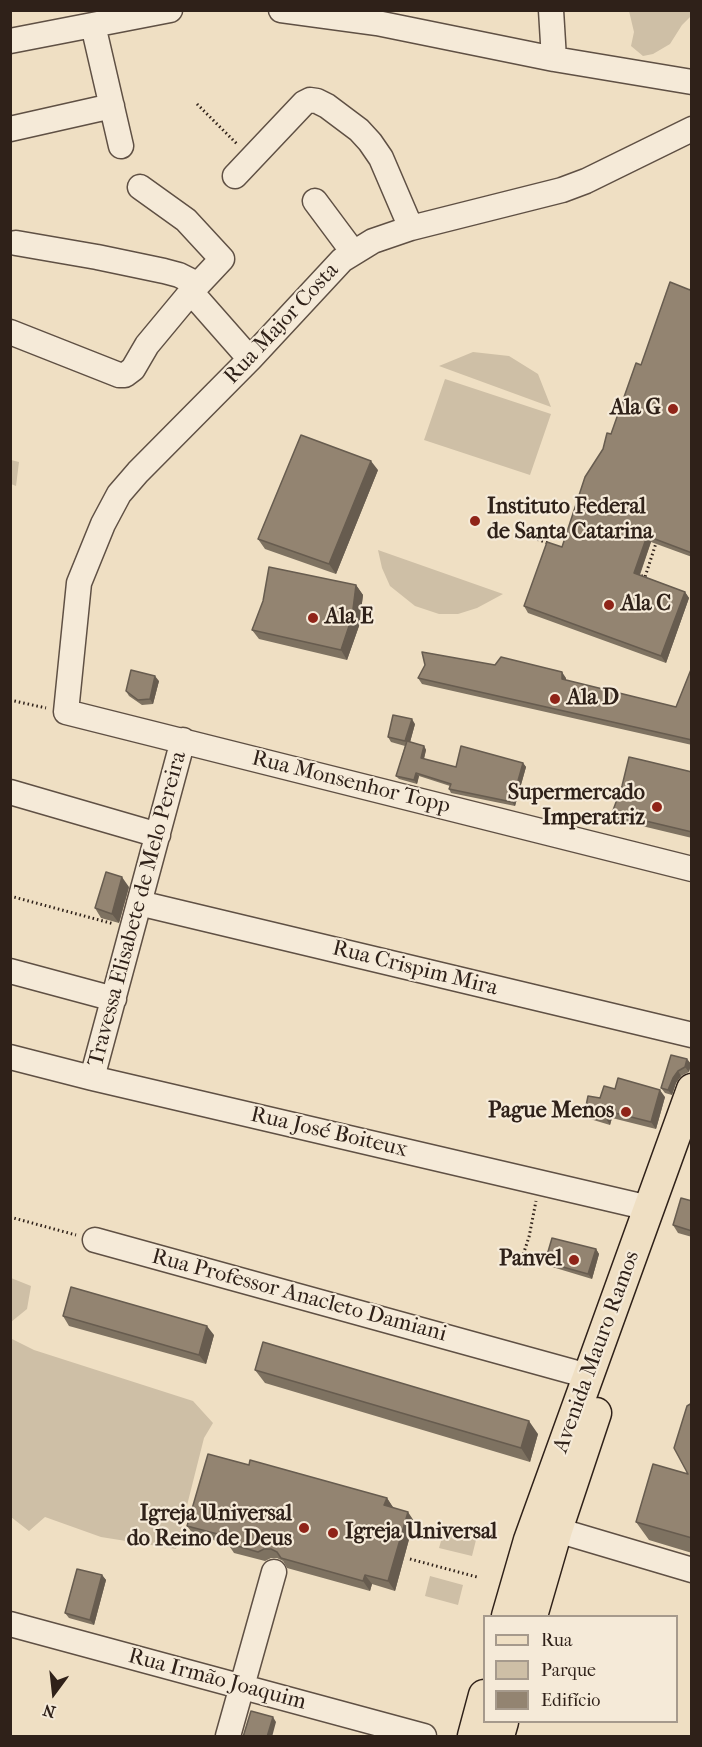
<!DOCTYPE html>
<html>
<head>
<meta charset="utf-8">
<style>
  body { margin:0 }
  #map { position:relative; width:702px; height:1747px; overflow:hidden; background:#efdfc3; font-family:"IM FELL French Canon",serif }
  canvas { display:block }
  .frame { position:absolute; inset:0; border:12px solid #2f2119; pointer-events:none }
  .legend { position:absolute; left:483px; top:1615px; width:195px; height:108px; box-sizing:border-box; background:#f5ead8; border:2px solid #a69a8c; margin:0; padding:8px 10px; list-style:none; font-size:18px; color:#2f2119 }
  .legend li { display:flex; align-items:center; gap:12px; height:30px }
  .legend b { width:30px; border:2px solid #a69a8c }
  .north { position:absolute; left:24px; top:1663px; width:60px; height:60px; -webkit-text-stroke:4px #f5ead8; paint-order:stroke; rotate:195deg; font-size:16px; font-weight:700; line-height:24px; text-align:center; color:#2f2119 }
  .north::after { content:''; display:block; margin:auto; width:21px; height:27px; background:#2f2119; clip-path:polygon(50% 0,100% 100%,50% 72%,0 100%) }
</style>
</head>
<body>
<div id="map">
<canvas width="702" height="1747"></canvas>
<div class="frame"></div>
<ul class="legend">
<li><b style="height:8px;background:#efdfc3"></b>Rua</li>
<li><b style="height:16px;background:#cebfa6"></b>Parque</li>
<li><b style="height:16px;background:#938471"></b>Edifício</li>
</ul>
<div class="north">N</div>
</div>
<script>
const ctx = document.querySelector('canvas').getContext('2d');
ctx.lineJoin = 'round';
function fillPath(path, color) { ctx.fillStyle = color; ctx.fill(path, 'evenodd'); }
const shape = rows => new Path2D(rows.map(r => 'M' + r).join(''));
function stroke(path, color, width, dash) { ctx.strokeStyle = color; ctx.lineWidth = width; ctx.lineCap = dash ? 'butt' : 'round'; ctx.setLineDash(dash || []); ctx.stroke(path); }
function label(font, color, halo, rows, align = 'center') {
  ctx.font = font + ' "IM FELL French Canon",serif'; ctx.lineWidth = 4.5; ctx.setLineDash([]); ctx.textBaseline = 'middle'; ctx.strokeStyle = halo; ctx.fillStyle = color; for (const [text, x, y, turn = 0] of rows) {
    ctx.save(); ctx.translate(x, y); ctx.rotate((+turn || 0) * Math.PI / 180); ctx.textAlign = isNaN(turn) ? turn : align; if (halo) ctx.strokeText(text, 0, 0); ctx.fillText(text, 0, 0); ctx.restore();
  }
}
fillPath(shape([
  [629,11,691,11,691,16,682,25,670,44,653,54,643,56,631,46,634,32],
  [473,352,509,356,538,374,551,407,439,366],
  [445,379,551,414,530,475,424,440],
  [11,460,19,462,16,486,11,484],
  [378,550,503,594,477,608,458,614,439,614,415,606,390,586,382,568],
  [11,1278,31,1286,27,1309,11,1322],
  [10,1338,34,1350,193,1401,213,1423,204,1438,176,1549,101,1537,45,1517,29,1531,11,1517],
  [445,1527,477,1536,472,1556,439,1548],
  [430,1576,463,1585,458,1605,425,1596]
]), '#cebfa6');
const minor = shape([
  [281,10,377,23,554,59,692,82],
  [551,10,554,59],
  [93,25,121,146],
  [10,41,170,10],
  [10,129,112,106],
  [692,129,586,181,562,190,411,228,373,241,342,260,250,359,138,472,119,494,103,524,79,583,66,712,692,869],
  [235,176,304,103,310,100,317,101,327,106,359,130,370,142,381,158,411,228],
  [140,187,186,220,222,259,191,292],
  [315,201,353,252],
  [16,243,97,257,164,271,179,275,191,281,197,286],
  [10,332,119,375,125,375,133,369,147,345,191,292,250,359],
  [10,792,158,835],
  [139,903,692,1035],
  [10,971,114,999],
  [10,1057,92,1078,649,1208],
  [92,1078,183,740],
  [95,1240,588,1376],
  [557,1530,692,1570],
  [10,1624,424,1736],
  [228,1736,274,1572]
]);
const major = shape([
  [507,1616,529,1540,692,1089],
  [532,1616,557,1530,596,1413],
  [473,1736,484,1695],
  [499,1736,503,1722]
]);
stroke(minor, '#5f5044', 27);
stroke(major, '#2f2119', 33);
stroke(shape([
  [197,104,238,145],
  [533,538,548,543],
  [637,574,645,577,657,540],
  [10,700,46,708],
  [10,896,114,924],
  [10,1217,76,1235],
  [519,1267,529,1237,536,1201],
  [410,1559,477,1577]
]), '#2f2119', 3, [1.5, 3]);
stroke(minor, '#f5ead8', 24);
stroke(major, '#efdfc3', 30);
fillPath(shape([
  [691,287,692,557,651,542,640,575,685,592,689,598,666,663,528,613,524,606,562,547,603,449,611,434,641,365],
  [378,470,336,574,265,549,258,539],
  [356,585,363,595,359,626,347,660,259,639,252,630],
  [495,665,566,678,566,680,676,707,692,667,692,745,422,684,418,678],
  [159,681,153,704,142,705,129,696,126,691],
  [415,724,410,742,424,746,426,750,424,759,456,767,523,763,526,767,515,806,451,793,449,789,450,786,419,776,417,784,399,779,396,776,405,746,391,742,388,737],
  [692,772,692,838,617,820,612,813],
  [129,887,119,923,101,918,95,908],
  [687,1059,691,1064,689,1072,681,1076,676,1083,672,1095,665,1093,661,1088],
  [615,1089,665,1097,656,1129,612,1118,610,1125,590,1119,585,1111,600,1098],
  [692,1201,692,1237,678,1233,673,1225],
  [596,1249,599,1254,592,1279,549,1266,545,1262],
  [63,1316,214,1335,206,1364,69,1326],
  [255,1370,538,1434,530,1462,265,1383],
  [692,1403,692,1553,649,1540,636,1522,688,1474],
  [249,1465,387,1498,393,1508,414,1521,395,1591,372,1584,370,1591,287,1568,283,1561,277,1558,271,1558,265,1561,234,1553,228,1544,194,1535,187,1526],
  [102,1575,106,1580,94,1625,69,1618,65,1613]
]), '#7e7261');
fillPath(shape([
  [371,461,378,470,336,574,329,564],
  [647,536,651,542,638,579,634,573],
  [356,585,363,595,359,626,347,660,341,650],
  [685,592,689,598,666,663,661,656],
  [562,672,566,678,566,685,562,679],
  [155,676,159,681,153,704,150,699],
  [412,719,415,724,409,746,405,741],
  [424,746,426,750,423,762,421,758],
  [523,763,526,767,515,806,512,802],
  [416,773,419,776,417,784,414,780],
  [122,877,129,887,119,923,112,914],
  [687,1059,691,1064,689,1072,685,1067],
  [678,1071,681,1076,676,1083,672,1095,668,1090,673,1078],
  [660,1090,665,1097,656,1129,651,1122],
  [607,1111,612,1118,610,1125,605,1117],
  [596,1249,599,1254,592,1279,588,1274],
  [207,1326,214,1335,206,1364,199,1355],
  [529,1421,538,1434,530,1462,521,1448],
  [387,1498,393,1507,391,1515,384,1505],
  [408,1512,414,1521,395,1591,388,1581],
  [102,1575,106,1580,94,1625,90,1620],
  [365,1575,372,1584,370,1591,363,1581],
  [273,1717,276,1722,272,1737,267,1737]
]), '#675c4f');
const building = shape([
  [670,282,690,290,692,287,692,553,647,536,634,573,685,592,661,656,524,606,547,542,562,547,585,477,603,449,607,433,611,434,636,363,641,365,670,282],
  [301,435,371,461,329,564,258,539,301,435],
  [269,567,356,585,352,617,341,650,252,630,263,601,269,567],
  [422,652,495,665,501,657,562,672,562,679,676,707,692,667,692,740,418,678,425,665,422,652],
  [131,670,155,676,150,699,138,700,126,691,131,670],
  [393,715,412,719,405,741,388,737,393,715],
  [407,741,424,746,421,758,456,767,461,746,523,763,512,802,449,789,451,784,416,773,414,780,396,776,407,741],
  [629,757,642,760,692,772,692,832,612,813,622,786,629,757],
  [106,872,122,877,112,914,95,908,106,872],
  [671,1055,687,1059,685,1067,678,1071,673,1078,668,1090,661,1088,671,1055],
  [618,1078,660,1090,651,1122,607,1111,605,1117,585,1111,588,1096,600,1098,604,1086,615,1089,618,1078],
  [681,1198,692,1201,692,1231,673,1225,681,1198],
  [552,1238,596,1249,588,1274,545,1262,552,1238],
  [71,1287,207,1326,199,1355,63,1316,71,1287],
  [263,1342,529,1421,521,1448,255,1370,263,1342],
  [692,1403,692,1538,636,1522,653,1464,688,1474,674,1448,687,1406,692,1403],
  [208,1454,249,1465,250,1460,387,1498,384,1505,408,1512,388,1581,365,1575,363,1581,281,1558,277,1552,271,1549,264,1549,258,1552,227,1543,229,1537,187,1526,208,1454],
  [77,1569,102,1575,90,1620,65,1613,77,1569],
  [251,1711,273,1717,267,1737,243,1737,251,1711]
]);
fillPath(building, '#938471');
stroke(building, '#675c4f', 1.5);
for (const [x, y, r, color] of [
  [673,409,6,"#8f2418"],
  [475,521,6,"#8f2418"],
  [609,605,6,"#8f2418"],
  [313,618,6,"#8f2418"],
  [555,699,6,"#8f2418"],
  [657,807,6,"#8f2418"],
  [626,1112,6,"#8f2418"],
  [574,1260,6,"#8f2418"],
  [304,1528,6,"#8f2418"],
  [333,1533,6,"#8f2418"]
]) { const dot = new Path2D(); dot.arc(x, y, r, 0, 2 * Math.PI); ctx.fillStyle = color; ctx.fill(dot); stroke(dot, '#f5ead8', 2); }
label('22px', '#2f2119', '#f5ead8', [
  ["Rua Major Costa",282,324,-47],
  ["Rua Monsenhor Topp",351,783,14],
  ["Travessa Elisabete de Melo Pereira",138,909,-75],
  ["Rua Crispim Mira",415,969,14],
  ["Rua José Boiteux",329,1133,13],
  ["Rua Professor Anacleto Damiani",299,1296,15],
  ["Avenida Mauro Ramos",597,1352,-70],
  ["Rua Irmão Joaquim",217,1680,15]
]);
label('bold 22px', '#2f2119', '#f5ead8', [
  ["Ala G",661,409],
  ["Instituto Federal",487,508,"left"],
  ["de Santa Catarina",487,533,"left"],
  ["Ala C",621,605,"left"],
  ["Ala E",325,618,"left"],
  ["Ala D",567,699,"left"],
  ["Supermercado",645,794],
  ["Imperatriz",645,819],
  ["Pague Menos",614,1112],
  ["Panvel",562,1260],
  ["Igreja Universal",292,1515],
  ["do Reino de Deus",292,1540],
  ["Igreja Universal",345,1533,"left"]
], 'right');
</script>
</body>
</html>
